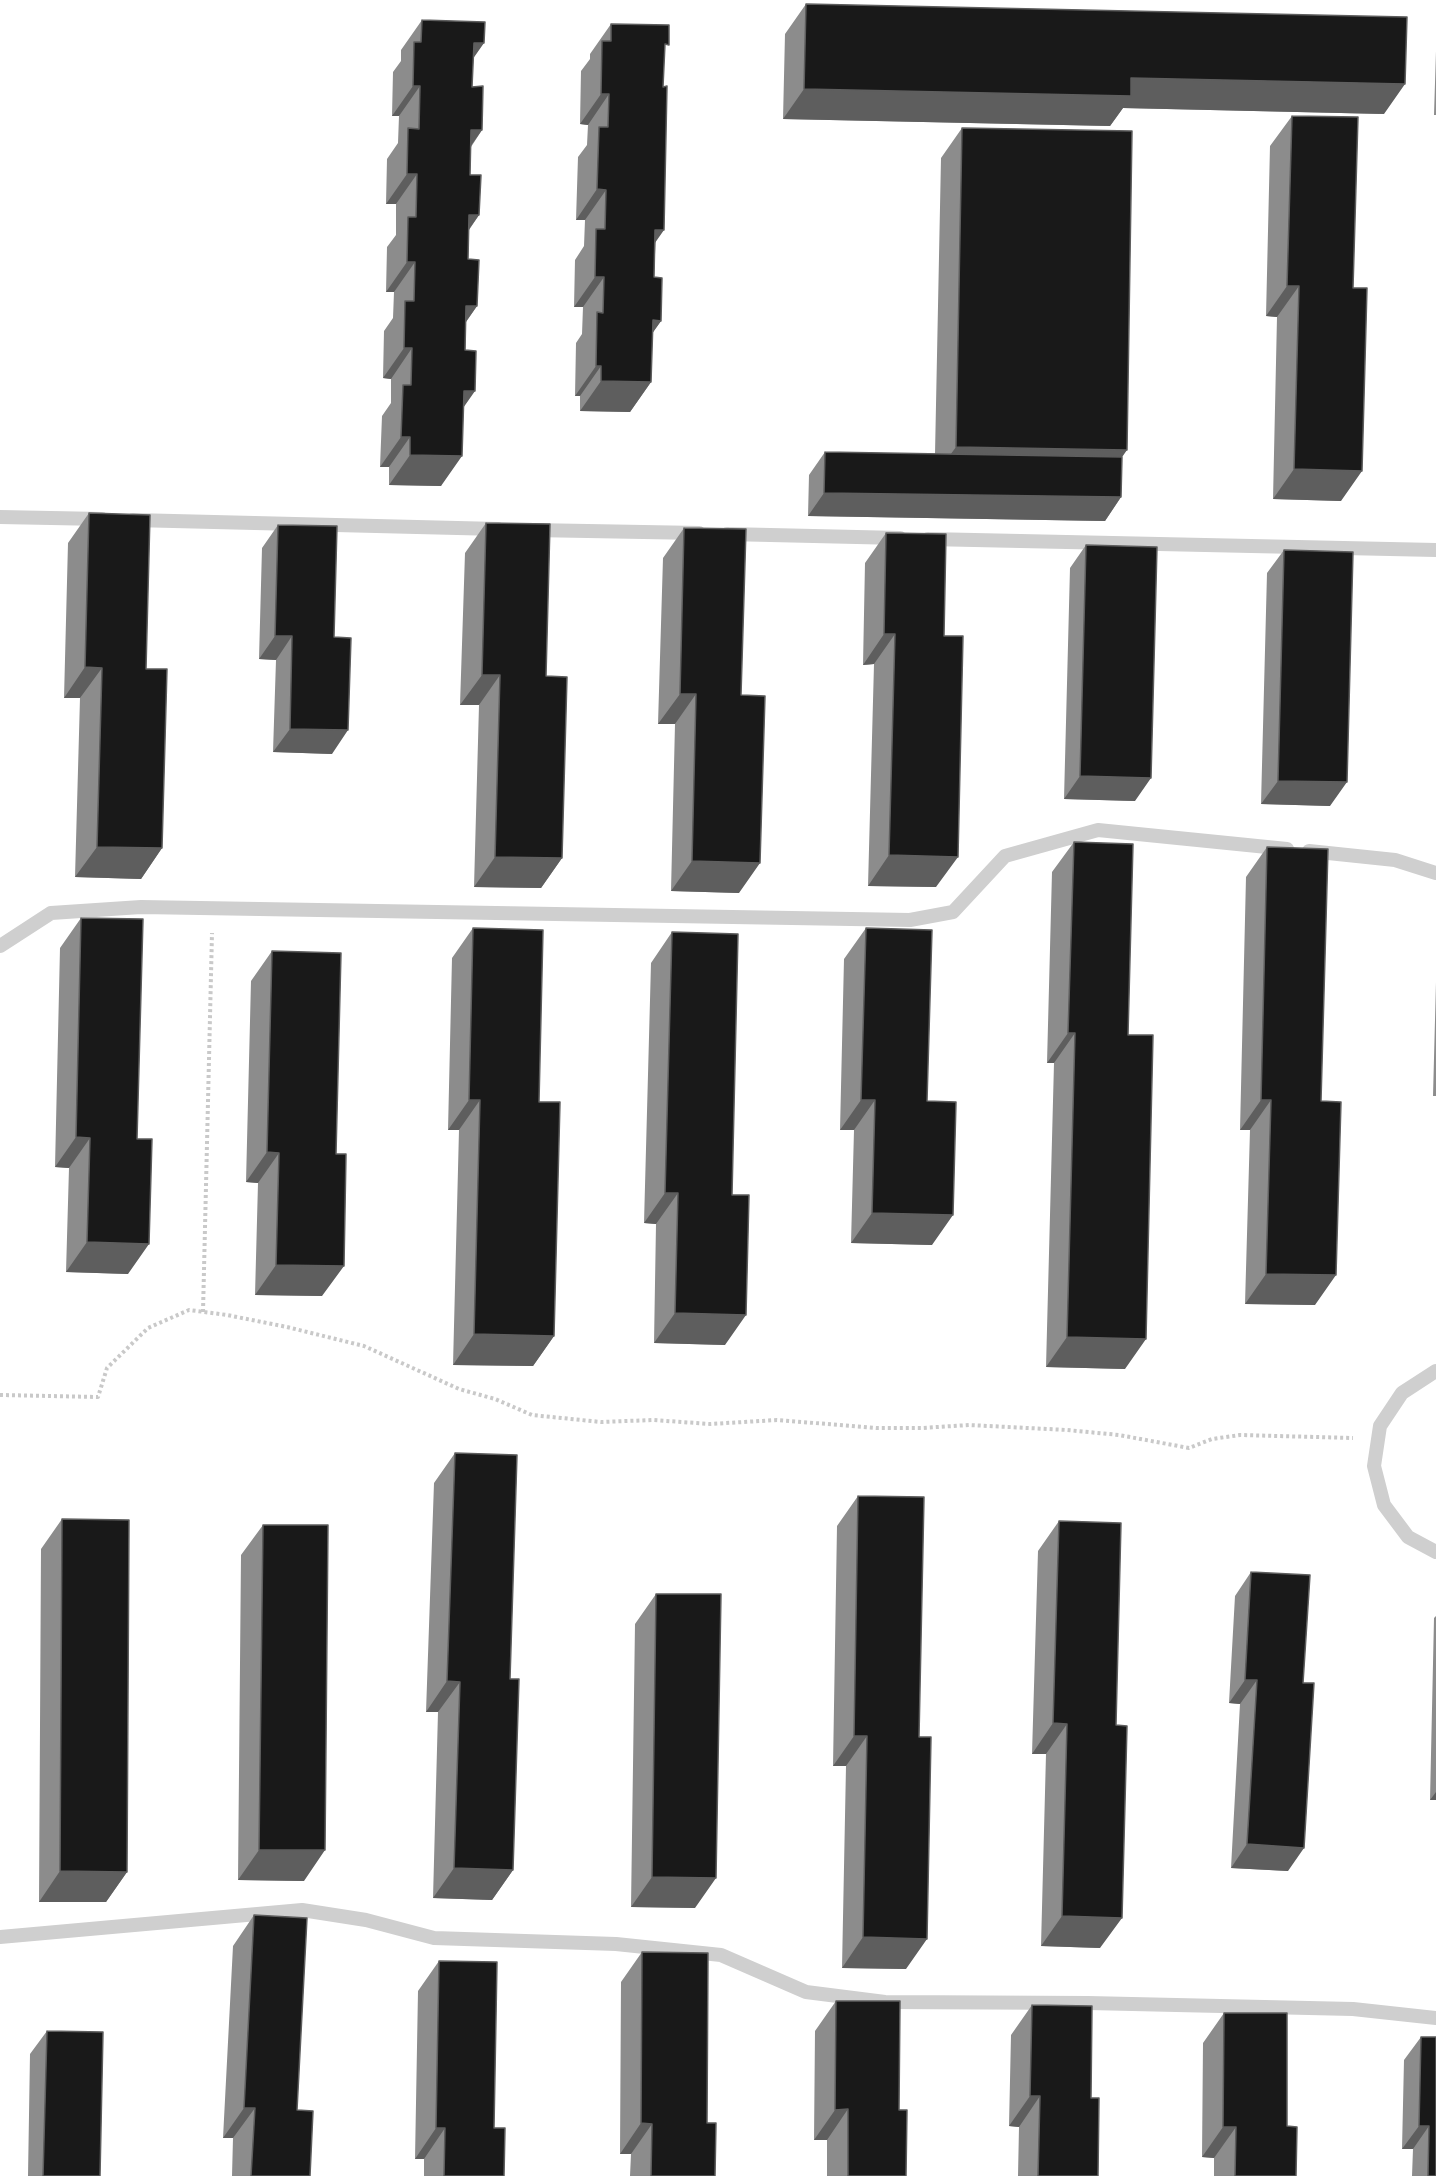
<!DOCTYPE html>
<html>
<head>
<meta charset="utf-8">
<style>
  body { margin:0 }
  canvas { display:block; background:#fff }
</style>
</head>
<body>
<canvas width="1436" height="2176"></canvas>
<script>
const ctx = document.querySelector('canvas').getContext('2d');
ctx.lineJoin = 'round';
const shape = rows => new Path2D(rows.map(r => 'M' + r).join(''));
function stroke(path, color, width, dash) { ctx.strokeStyle = color; ctx.lineWidth = width; ctx.lineCap = dash ? 'butt' : 'round'; ctx.setLineDash(dash || []); ctx.stroke(path); }
function fillPath(path, color) { ctx.fillStyle = color; ctx.fill(path, 'evenodd'); }
stroke(shape([
  [203,1312,212,933],
  [0,1395,98,1397,107,1368,148,1328,189,1310,227,1315,287,1327,364,1346,459,1389,495,1399,532,1415,601,1422,653,1420,710,1424,777,1420,877,1428,922,1428,969,1425,1067,1430,1119,1435,1189,1448,1212,1439,1240,1435,1353,1438]
]), '#c9c9c9', 4, [3, 3]);
stroke(shape([
  [0,517,102,519],
  [133,520,498,529],
  [532,530,699,533],
  [727,534,900,538],
  [928,539,1436,550],
  [1309,851,1395,860,1436,873],
  [0,946,51,913,141,907,910,920,953,912,1005,856,1098,830,1287,849],
  [1436,1371,1402,1393,1380,1426,1374,1466,1384,1505,1408,1537,1436,1552],
  [0,1937,302,1910,366,1920,434,1938,616,1944,721,1955,806,1992,885,2002,1088,2003,1353,2009,1436,2018]
]), '#cfcfcf', 14);
fillPath(shape([
  [806,4,1384,114,1123,108,1110,126,783,119,785,34],
  [422,20,473,58,472,87,482,130,471,147,470,175,479,215,469,230,468,259,477,306,466,322,464,407,441,486,389,485,389,467,380,467,382,416,391,403,391,379,383,378,384,331,393,318,394,292,386,292,387,247,396,235,396,204,386,204,387,159,398,143,399,116,392,116,393,72,401,61,401,50],
  [611,24,664,51,654,277,661,321,652,333,651,382,630,412,580,411,580,396,575,396,576,343,582,334,583,307,574,307,575,260,584,246,585,220,576,220,578,157,587,145,588,125,580,124,581,71,590,59,590,54],
  [1436,51,1436,115,1434,115],
  [1292,116,1353,288,1341,501,1273,499,1277,317,1266,316,1270,146],
  [962,128,1122,457,1121,497,1105,521,808,516,809,475,825,452,935,454,941,158],
  [89,513,146,669,162,848,141,879,75,877,80,698,64,698,68,543],
  [486,523,546,676,562,858,541,888,474,887,479,705,460,705,465,553],
  [278,525,332,754,273,752,276,660,259,659,262,548],
  [684,528,741,695,739,893,671,891,675,724,658,724,663,558],
  [886,533,936,887,868,886,874,664,863,665,865,563],
  [1086,545,1135,801,1064,799,1070,568],
  [1284,550,1330,806,1261,804,1267,573],
  [1074,842,1125,1369,1046,1367,1054,1063,1047,1063,1052,872],
  [1267,847,1315,1305,1245,1304,1250,1130,1240,1130,1246,877],
  [81,918,137,1139,128,1274,66,1272,69,1168,55,1167,60,948],
  [473,928,539,1102,554,1336,533,1366,453,1365,459,1130,448,1130,452,958],
  [866,928,927,1101,932,1245,851,1243,854,1130,840,1130,844,959],
  [672,932,725,1345,654,1343,656,1224,644,1223,651,963],
  [272,951,322,1296,255,1295,258,1183,246,1182,251,981],
  [1436,982,1436,1096,1433,1096],
  [455,1453,510,1679,513,1870,492,1900,433,1898,438,1712,426,1712,434,1483],
  [858,1496,919,1737,906,1969,842,1968,846,1766,833,1766,837,1526],
  [62,1519,127,1872,106,1902,39,1902,41,1549],
  [1059,1521,1100,1948,1041,1946,1046,1754,1032,1754,1038,1551],
  [263,1525,304,1881,238,1880,241,1555],
  [1251,1572,1303,1683,1288,1871,1231,1868,1240,1704,1229,1703,1235,1596],
  [656,1594,695,1908,631,1907,635,1624],
  [1436,1616,1436,1800,1430,1800,1434,1618],
  [254,1915,297,2110,310,2176,232,2176,233,2138,223,2138,233,1946],
  [642,1952,707,2123,715,2176,630,2176,631,2154,620,2154,621,1982],
  [439,1961,494,2128,504,2176,424,2176,424,2159,415,2159,418,1991],
  [836,2001,899,2110,906,2176,827,2176,827,2140,814,2140,815,2031],
  [1032,2005,1091,2098,1098,2176,1018,2176,1019,2127,1009,2126,1011,2035],
  [1224,2013,1287,2126,1296,2176,1214,2176,1214,2158,1202,2157,1203,2043],
  [47,2031,100,2176,28,2176,30,2054],
  [1421,2037,1436,2176,1412,2176,1413,2149,1402,2149,1404,2060]
]), '#8c8c8c');
fillPath(shape([
  [474,43,484,43,463,73],
  [1131,78,1405,84,1384,114,1123,108,1110,126,783,119,804,89],
  [413,86,420,86,399,116,392,116],
  [601,94,609,94,588,125,580,124],
  [471,130,482,130,461,160],
  [407,174,417,174,396,204,386,204],
  [597,189,606,190,585,220,576,220],
  [469,215,479,215,458,245],
  [655,230,664,230,643,260],
  [407,262,415,262,394,292,386,292],
  [595,277,604,277,583,307,574,307],
  [1287,286,1299,286,1277,317,1266,316],
  [466,306,477,306,456,336],
  [653,320,661,321,640,351],
  [404,348,412,348,391,379,383,378],
  [596,366,601,366,580,396,575,396],
  [601,381,651,382,630,412,580,411],
  [464,391,475,391,454,421],
  [401,437,410,437,389,467,380,467],
  [956,447,1127,450,1106,480,934,477],
  [410,455,462,456,441,486,389,485],
  [1294,469,1362,471,1341,501,1273,499],
  [824,493,1121,497,1105,521,808,516],
  [884,634,895,634,874,664,863,665],
  [275,636,292,636,276,660,259,659],
  [85,667,102,668,80,698,64,698],
  [482,675,500,675,479,705,460,705],
  [680,694,696,694,675,724,658,724],
  [290,729,348,730,332,754,273,752],
  [1080,776,1151,778,1135,801,1064,799],
  [1278,781,1347,782,1330,806,1261,804],
  [97,847,162,848,141,879,75,877],
  [889,855,958,857,936,887,868,886],
  [495,857,562,858,541,888,474,887],
  [692,861,760,863,739,893,671,891],
  [1068,1033,1075,1033,1054,1063,1047,1063],
  [469,1100,480,1100,459,1130,448,1130],
  [861,1100,875,1100,854,1130,840,1130],
  [1261,1100,1271,1100,1250,1130,1240,1130],
  [76,1137,90,1138,69,1168,55,1167],
  [267,1152,279,1153,258,1183,246,1182],
  [665,1193,678,1193,656,1224,644,1223],
  [872,1213,953,1215,932,1245,851,1243],
  [87,1242,149,1244,128,1274,66,1272],
  [276,1265,344,1266,322,1296,255,1295],
  [1266,1274,1336,1275,1315,1305,1245,1304],
  [675,1313,746,1315,725,1345,654,1343],
  [474,1334,554,1336,533,1366,453,1365],
  [1067,1337,1146,1339,1125,1369,1046,1367],
  [1245,1680,1257,1680,1240,1704,1229,1703],
  [447,1681,460,1682,438,1712,426,1712],
  [1053,1723,1067,1724,1046,1754,1032,1754],
  [854,1736,867,1736,846,1766,833,1766],
  [1436,1792,1436,1800,1430,1800],
  [1247,1844,1304,1848,1288,1871,1231,1868],
  [259,1850,325,1850,304,1881,238,1880],
  [454,1868,513,1870,492,1900,433,1898],
  [60,1871,127,1872,106,1902,39,1902],
  [652,1877,716,1878,695,1908,631,1907],
  [1062,1916,1122,1918,1100,1948,1041,1946],
  [863,1937,927,1939,906,1969,842,1968],
  [1030,2096,1040,2096,1019,2127,1009,2126],
  [244,2108,255,2108,233,2138,223,2138],
  [848,2109,827,2140,814,2140,835,2110],
  [641,2123,652,2124,631,2154,620,2154],
  [1419,2126,1429,2126,1413,2149,1402,2149],
  [1223,2127,1236,2127,1214,2158,1202,2157],
  [436,2128,445,2128,424,2159,415,2159]
]), '#5e5e5e');
const building = shape([
  [806,4,1407,17,1405,84,1131,78,1131,96,804,89,806,4],
  [422,20,485,22,484,43,474,43,472,87,483,86,482,130,471,130,470,175,481,175,479,215,469,215,468,259,479,260,477,306,466,306,465,350,476,351,475,391,464,391,462,456,410,455,410,437,401,437,403,385,411,385,412,348,404,348,405,301,414,301,415,262,407,262,408,217,416,217,417,174,407,174,408,128,419,129,420,86,413,86,414,42,421,42,422,20],
  [611,24,669,25,669,45,665,44,663,87,667,86,664,230,655,230,654,277,662,278,661,321,653,320,651,382,601,381,601,366,596,366,597,312,603,313,604,277,595,277,596,229,605,229,606,190,597,189,599,127,608,127,609,94,601,94,602,41,611,41,611,24],
  [1292,116,1358,117,1353,288,1367,288,1362,471,1294,469,1299,286,1287,286,1292,116],
  [962,128,1132,131,1127,450,956,447,962,128],
  [825,452,1122,457,1121,497,824,493,825,452],
  [89,513,150,515,146,669,167,669,162,848,97,847,102,668,85,667,89,513],
  [486,523,550,524,546,676,567,677,562,858,495,857,500,675,482,675,486,523],
  [278,525,337,526,334,637,351,638,348,730,290,729,292,636,275,636,278,525],
  [684,528,746,529,741,695,765,696,760,863,692,861,696,694,680,694,684,528],
  [886,533,946,534,944,636,963,636,958,857,889,855,895,634,884,634,886,533],
  [1086,545,1157,547,1151,778,1080,776,1086,545],
  [1284,550,1353,552,1347,782,1278,781,1284,550],
  [1074,842,1133,844,1128,1035,1153,1035,1146,1339,1067,1337,1075,1033,1068,1033,1074,842],
  [1267,847,1328,849,1321,1101,1341,1102,1336,1275,1266,1274,1271,1100,1261,1100,1267,847],
  [81,918,143,919,137,1139,152,1139,149,1244,87,1242,90,1138,76,1137,81,918],
  [473,928,543,930,539,1102,560,1102,554,1336,474,1334,480,1100,469,1100,473,928],
  [866,928,932,930,927,1101,956,1102,953,1215,872,1213,875,1100,861,1100,866,928],
  [672,932,738,934,732,1195,749,1195,746,1315,675,1313,678,1193,665,1193,672,932],
  [272,951,341,953,336,1154,346,1154,344,1266,276,1265,279,1153,267,1152,272,951],
  [455,1453,517,1455,510,1679,519,1679,513,1870,454,1868,460,1682,447,1681,455,1453],
  [858,1496,924,1497,919,1737,931,1737,927,1939,863,1937,867,1736,854,1736,858,1496],
  [62,1519,129,1520,127,1872,60,1871,62,1519],
  [1059,1521,1121,1523,1116,1725,1127,1726,1122,1918,1062,1916,1067,1724,1053,1723,1059,1521],
  [263,1525,328,1525,325,1850,259,1850,263,1525],
  [1251,1572,1310,1575,1303,1683,1314,1683,1304,1848,1247,1844,1257,1680,1245,1680,1251,1572],
  [656,1594,721,1594,716,1878,652,1877,656,1594],
  [254,1915,307,1918,297,2110,313,2111,310,2176,251,2176,255,2108,244,2108,254,1915],
  [642,1952,708,1953,707,2123,716,2123,715,2176,651,2176,652,2124,641,2123,642,1952],
  [439,1961,497,1962,494,2128,505,2128,504,2176,444,2176,445,2128,436,2128,439,1961],
  [836,2001,900,2001,899,2110,907,2110,906,2176,848,2176,848,2109,835,2110,836,2001],
  [1032,2005,1092,2006,1091,2098,1099,2098,1098,2176,1038,2176,1040,2096,1030,2096,1032,2005],
  [1224,2013,1287,2013,1287,2126,1297,2127,1296,2176,1235,2176,1236,2127,1223,2127,1224,2013],
  [47,2031,103,2032,100,2176,43,2176,47,2031],
  [1421,2037,1436,2037,1436,2176,1428,2176,1429,2126,1419,2126,1421,2037]
]);
fillPath(building, '#191919');
stroke(building, '#5e5e5e', 1.5);
</script>
</body>
</html>
